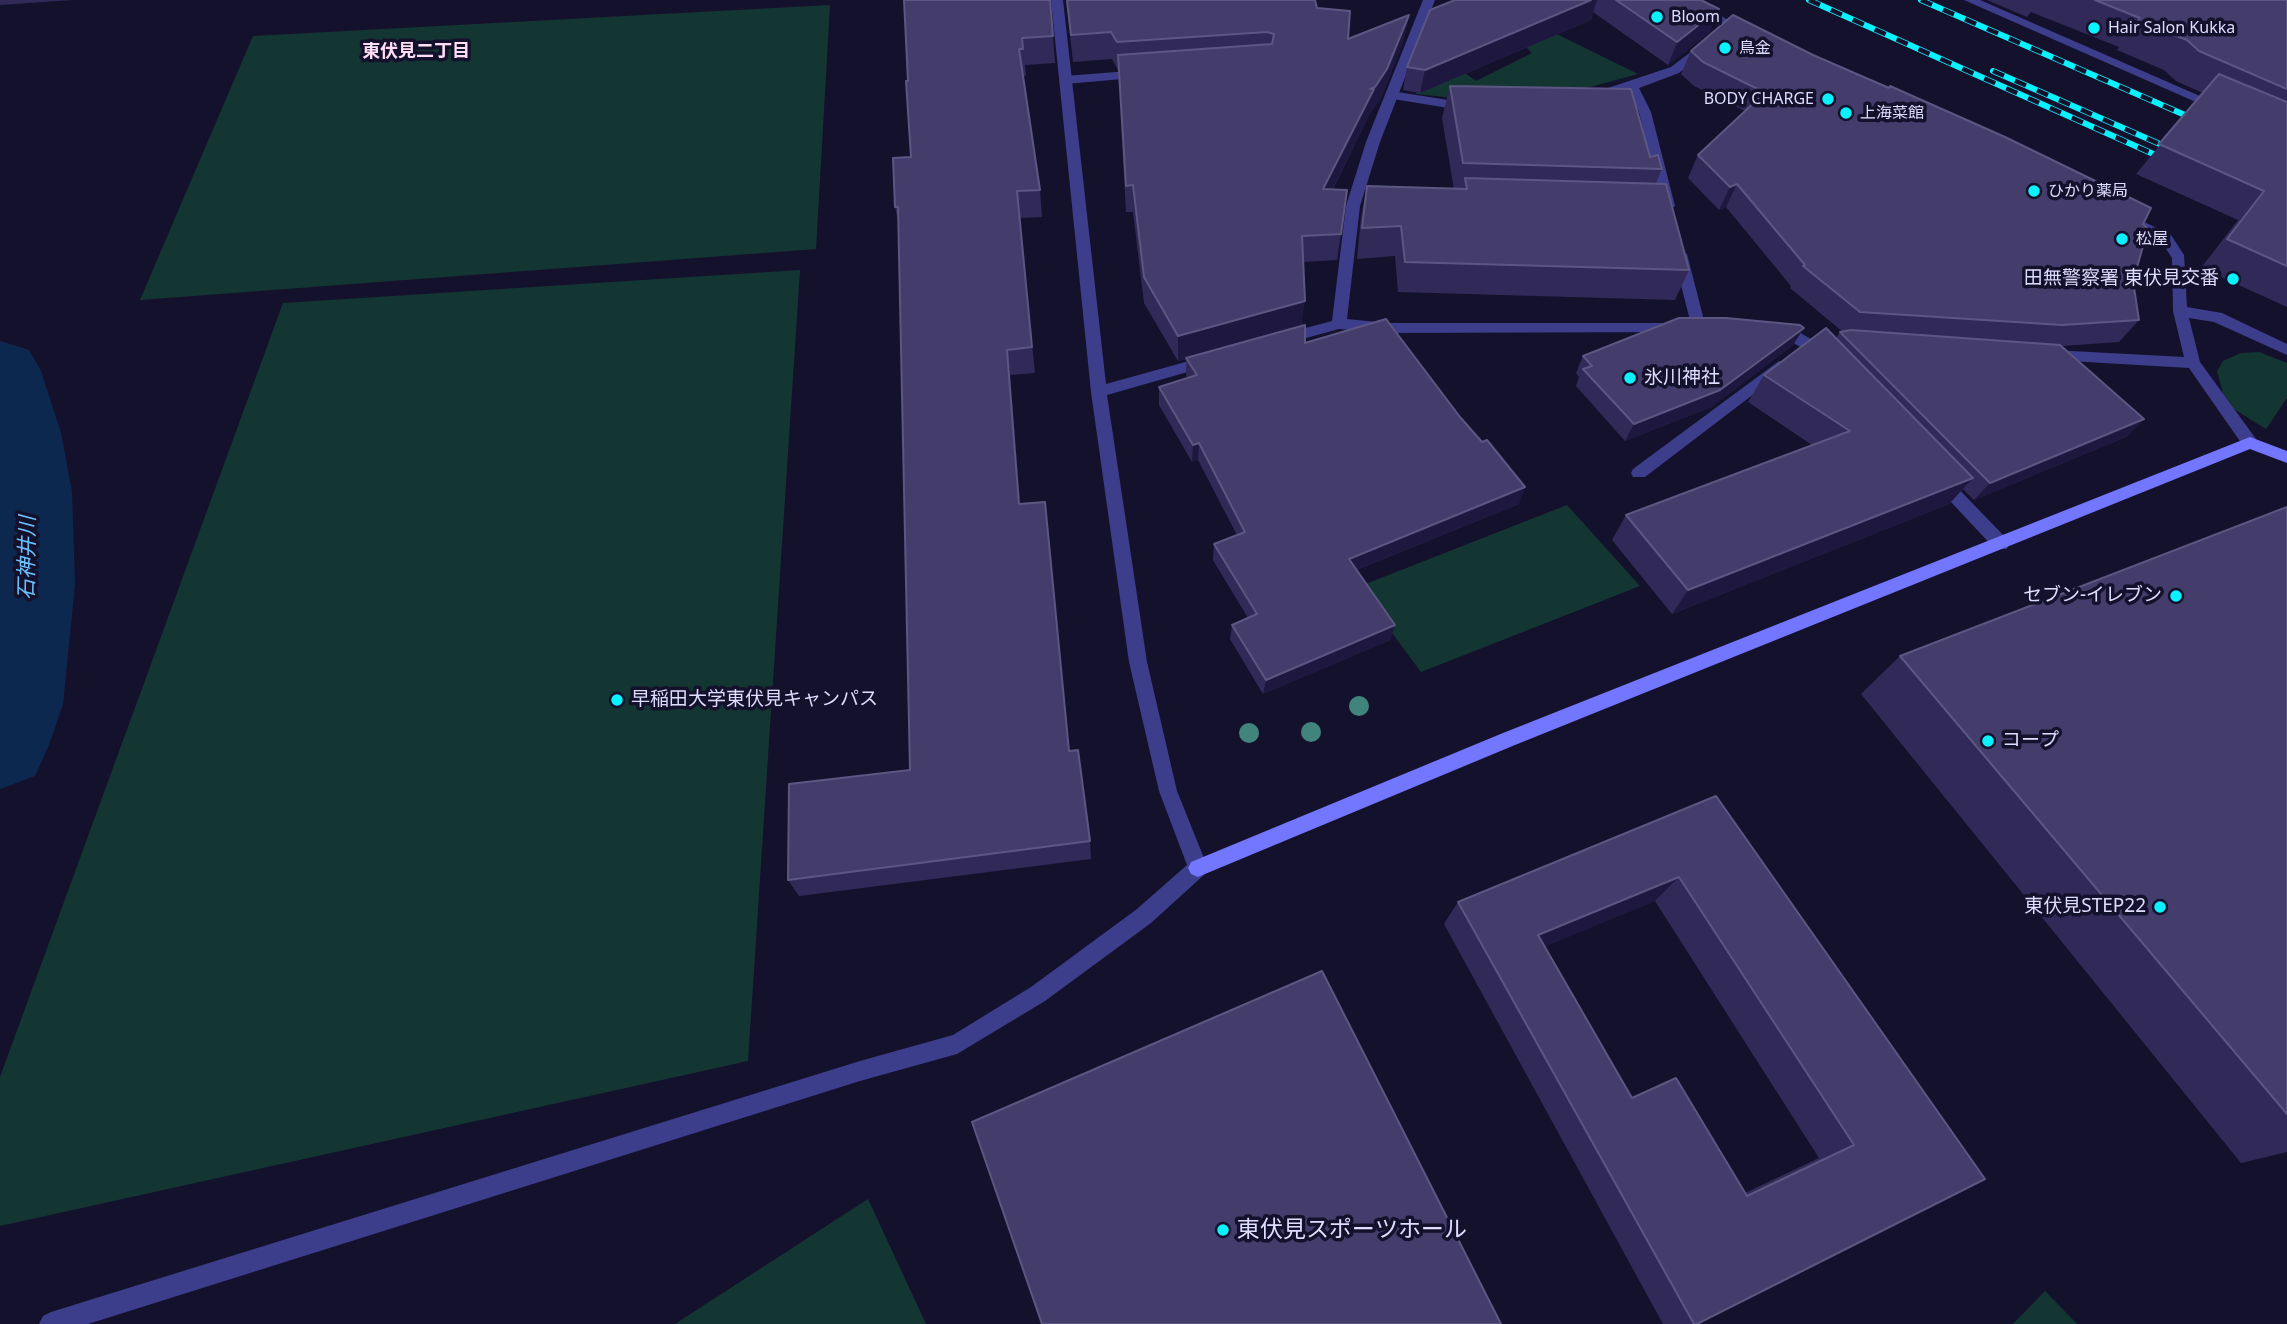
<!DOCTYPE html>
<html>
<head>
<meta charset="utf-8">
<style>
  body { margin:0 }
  canvas { display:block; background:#14112c }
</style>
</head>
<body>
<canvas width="2287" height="1324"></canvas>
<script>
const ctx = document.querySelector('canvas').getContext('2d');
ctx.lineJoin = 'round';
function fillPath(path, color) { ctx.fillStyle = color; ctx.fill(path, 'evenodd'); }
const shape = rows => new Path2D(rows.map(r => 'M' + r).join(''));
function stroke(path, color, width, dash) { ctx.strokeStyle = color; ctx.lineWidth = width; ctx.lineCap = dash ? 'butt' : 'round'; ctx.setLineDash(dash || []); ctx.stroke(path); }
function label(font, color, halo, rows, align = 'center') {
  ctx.font = font + ' "Noto Sans","Noto Sans JP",sans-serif'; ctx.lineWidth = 7; ctx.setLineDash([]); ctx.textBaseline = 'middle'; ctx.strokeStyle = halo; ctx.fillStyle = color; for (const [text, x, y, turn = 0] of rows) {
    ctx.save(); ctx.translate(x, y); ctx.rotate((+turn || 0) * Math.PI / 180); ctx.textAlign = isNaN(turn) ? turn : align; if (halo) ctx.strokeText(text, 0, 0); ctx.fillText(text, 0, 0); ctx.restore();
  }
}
fillPath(shape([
  [1481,0,1522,17,1638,74,1557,96,1475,100,1416,94,1432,50,1476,81,1532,53],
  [830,5,816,249,140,300,253,36],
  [800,270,748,1061,0,1226,0,1077,283,303],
  [2259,352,2287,363,2287,398,2266,429,2234,409,2223,393,2217,371,2223,361,2241,353],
  [1567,505,1640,586,1421,672,1358,587],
  [868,1199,926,1324,675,1324],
  [2045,1291,2077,1324,2013,1324]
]), '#143633');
fillPath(shape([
  [0,341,29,350,41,371,61,433,72,492,75,584,63,704,49,745,35,776,0,789,0,341]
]), '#0d284f');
fillPath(shape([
  [1705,41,1709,42,1709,48,1679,73,1639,88,1651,112,1675,206,1668,211,1661,206,1639,112,1628,91,1596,98,1590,94,1671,67,1705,41],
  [1142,70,1146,71,1146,77,1065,84,1059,80,1065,76,1142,70],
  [1391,91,1467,103,1473,107,1467,111,1387,98,1385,95,1391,91],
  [1680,249,1687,254,1706,328,1699,333,1692,328,1673,254,1680,249]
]), '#3c3d8b');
fillPath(shape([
  [1051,0,1063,0,1106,384,1207,356,1214,361,1212,365,1107,395,1147,662,1177,791,1208,868,1205,874,1151,923,1045,1001,957,1054,860,1081,88,1324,39,1324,43,1316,51,1312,860,1061,953,1035,1031,987,1137,909,1187,865,1159,791,1129,662,1091,392,1051,0],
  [1423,0,1435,0,1380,142,1360,206,1347,319,1388,323,1677,323,1684,328,1682,332,1388,333,1339,329,1284,344,1279,343,1277,339,1279,335,1332,321,1346,206,1366,142,1423,0],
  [1676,0,1691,0,1751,32,1741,35,1676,0],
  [1964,0,1980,0,2225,107,2219,111,2214,110,1964,0],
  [2128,214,2171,235,2184,255,2187,307,2222,313,2287,344,2287,355,2214,322,2189,318,2200,362,2256,439,2258,443,2256,447,2244,447,2189,368,2053,360,2046,355,2053,350,2184,357,2173,311,2172,258,2161,241,2123,222,2123,216,2128,214],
  [1783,323,1811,339,1829,337,1836,342,1829,347,1804,349,1774,332,1772,328,1774,324,1783,323],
  [1779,361,1784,363,1787,367,1784,371,1645,477,1633,477,1631,473,1633,469,1779,361],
  [1941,475,1947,477,2007,539,2009,544,2007,549,1995,549,1935,485,1933,481,1935,477,1941,475]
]), '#3c3d8b');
fillPath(shape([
  [2250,437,2287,451,2287,463,2250,449,1515,745,1205,874,1198,877,1191,874,1188,868,1191,862,1503,733,2250,437]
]), '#7376ff');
const rail = shape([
  [1809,0,2169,161],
  [1921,0,2201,122],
  [1993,71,2178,152]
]);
stroke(rail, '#08f2ff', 6);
stroke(rail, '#14112c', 4.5, [12]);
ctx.fillStyle = '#41847c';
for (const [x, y] of [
  [1359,706],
  [1311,732],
  [1249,733]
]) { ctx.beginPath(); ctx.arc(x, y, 10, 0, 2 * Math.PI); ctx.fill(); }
fillPath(shape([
  [0,0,72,0,0,5],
  [904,0,1053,36,1055,63,1025,65,1026,76,1023,76,1040,190,1042,217,1019,218,1035,373,1010,375,1020,504,1069,751,1090,841,1091,859,799,896,788,880,910,770,898,220,895,207,911,157,908,81],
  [1066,0,1315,0,1317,8,1348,39,1409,15,1403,42,1382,96,1369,115,1333,189,1341,234,1337,260,1303,262,1302,325,1305,343,1519,504,1356,570,1395,625,1390,640,1263,694,1230,639,1232,625,1248,618,1213,560,1214,544,1237,535,1198,460,1192,462,1159,405,1159,387,1187,378,1186,375,1186,359,1178,361,1144,303,1133,212,1126,212,1118,70,1112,59,1073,62],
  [1455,0,1701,0,1719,9,1710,32,1668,65,1593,12,1591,20,1420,93,1403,90,1407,67],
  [1987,0,2287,0,2287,307,2201,268,2238,220,2136,174,2203,93,2176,81,2164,70,2117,50,2119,47,2031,12,2027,17],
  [1691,51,2143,224,2133,281,2139,320,2119,342,2062,346,2144,419,2126,437,1974,500,1963,489,1949,504,1672,614,1612,540,1626,515,1812,445,1748,402,1764,375,1836,338,1840,332,1843,332,1790,288,1791,286,1726,207,1719,210,1688,178,1698,155,1745,111,1694,86,1681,74],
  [1450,86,1650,157,1662,169,1656,183,1689,270,1675,300,1398,292,1395,256,1357,259,1361,217,1367,186,1454,189,1442,118],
  [1793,345,1711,407,1625,441,1576,386,1579,377,1576,373,1583,356],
  [2287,507,2287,1152,2241,1163,1861,694,1900,656],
  [1716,796,1985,1179,1697,1324,1663,1324,1444,924,1458,902],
  [1655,901,1819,1158,1745,1193,1632,1098,1544,946]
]), '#312a59');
fillPath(shape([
  [1591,0,1597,0,1591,20,1420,93,1425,70],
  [1719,9,1710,32,1668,65,1677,42],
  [1409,15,1403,42,1382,96,1369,115,1319,216,1323,189,1370,89],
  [1737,184,1726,207,1719,210,1730,187],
  [1305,301,1301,327,1178,361,1178,336],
  [1804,328,1793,345,1711,407,1625,441,1634,424],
  [1007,350,1010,375,1022,528,1019,504],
  [2144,419,2126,437,1974,500,1990,483],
  [1199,443,1198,460,1192,462,1193,445],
  [1973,478,1949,504,1672,614,1688,590],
  [1525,487,1519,504,1345,574,1349,559],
  [1395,625,1390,640,1263,694,1266,680],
  [1679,877,1655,901,1520,957,1538,935]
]), '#1e1840');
const building = shape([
  [904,0,1050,0,1053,36,1022,38,1023,49,1019,49,1040,190,1017,191,1032,347,1007,350,1019,504,1045,502,1069,751,1078,750,1090,841,788,880,789,784,910,770,898,207,895,207,893,158,911,157,906,81,908,81,904,0],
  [1067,0,1315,0,1317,8,1350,11,1348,39,1409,15,1387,69,1375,87,1370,89,1374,89,1323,189,1347,190,1341,234,1302,236,1305,301,1178,336,1144,277,1133,185,1126,186,1118,55,1272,44,1274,34,1267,32,1117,42,1111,32,1071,35,1067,0],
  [1455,0,1591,0,1425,70,1407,67,1430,10,1455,0],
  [1616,0,1701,0,1719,9,1677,42,1616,0],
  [2095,0,2287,0,2287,89,2199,51,2187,40,2138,21,2140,18,2095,0],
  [1733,15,1813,55,1889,88,1890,86,2005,137,2151,208,2143,224,2148,229,2133,281,2139,320,2062,325,1860,312,1803,266,1805,265,1737,184,1730,187,1698,155,1758,99,1780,100,1703,62,1691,51,1733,15],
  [2219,74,2287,102,2287,266,2227,239,2264,191,2159,144,2219,74],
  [1450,86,1631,89,1650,157,1658,155,1662,169,1463,163,1450,86],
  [1465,178,1666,184,1689,270,1405,262,1401,226,1362,228,1367,186,1467,189,1465,178],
  [1679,318,1726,318,1800,325,1804,328,1720,390,1634,424,1583,369,1592,366,1583,356,1679,318],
  [1386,319,1460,417,1482,442,1487,440,1525,487,1349,559,1395,625,1266,680,1232,625,1257,614,1214,544,1245,532,1199,443,1193,445,1159,387,1197,375,1186,358,1305,325,1305,343,1386,319],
  [1826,328,1973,478,1688,590,1626,515,1850,431,1764,375,1826,328],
  [1851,330,2060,345,2144,419,1990,483,1840,332,1851,330],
  [2287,507,2287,1114,1900,656,2287,507],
  [1716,796,1985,1179,1697,1324,1694,1324,1458,902,1716,796],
  [1679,877,1854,1145,1747,1196,1676,1078,1632,1098,1538,935,1679,877],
  [1322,971,1501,1324,1042,1324,972,1122,1322,971]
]);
fillPath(building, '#443d6b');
stroke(building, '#5c5682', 2);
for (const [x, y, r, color] of [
  [1657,17,7,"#08f2ff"],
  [2094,28,7,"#08f2ff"],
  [1725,48,7,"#08f2ff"],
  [1828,99,7,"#08f2ff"],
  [1846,113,7,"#08f2ff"],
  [2034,191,7,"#08f2ff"],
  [2122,239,7,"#08f2ff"],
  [2233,279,7,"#08f2ff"],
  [1630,378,7,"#08f2ff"],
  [2176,596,7,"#08f2ff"],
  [617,700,7,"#08f2ff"],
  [1988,741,7,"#08f2ff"],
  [2160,907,7,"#08f2ff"],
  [1223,1230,7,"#08f2ff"]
]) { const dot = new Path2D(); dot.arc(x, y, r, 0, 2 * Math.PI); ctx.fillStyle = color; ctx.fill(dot); stroke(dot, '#14112c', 2.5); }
label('16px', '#dedcff', '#14112c', [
  ["Bloom",1671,17],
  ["Hair Salon Kukka",2108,28],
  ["鳥金",1739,48],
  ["BODY CHARGE",1814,99,"right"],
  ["上海菜館",1860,113],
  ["ひかり薬局",2048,191],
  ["松屋",2136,239]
], 'left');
label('bold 18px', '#ffdef5', '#14112c', [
  ["東伏見二丁目",416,52]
]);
label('19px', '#dedcff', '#14112c', [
  ["田無警察署 東伏見交番",2219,279],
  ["氷川神社",1644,378,"left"],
  ["セブン-イレブン",2162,596],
  ["早稲田大学東伏見キャンパス",631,700,"left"],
  ["コープ",2002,741,"left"],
  ["東伏見STEP22",2146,907]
], 'right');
label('italic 21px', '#6ac1ff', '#14112c', [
  ["石神井川",28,558,-89]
]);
label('23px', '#dedcff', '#14112c', [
  ["東伏見スポーツホール",1237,1230]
], 'left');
</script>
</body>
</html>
